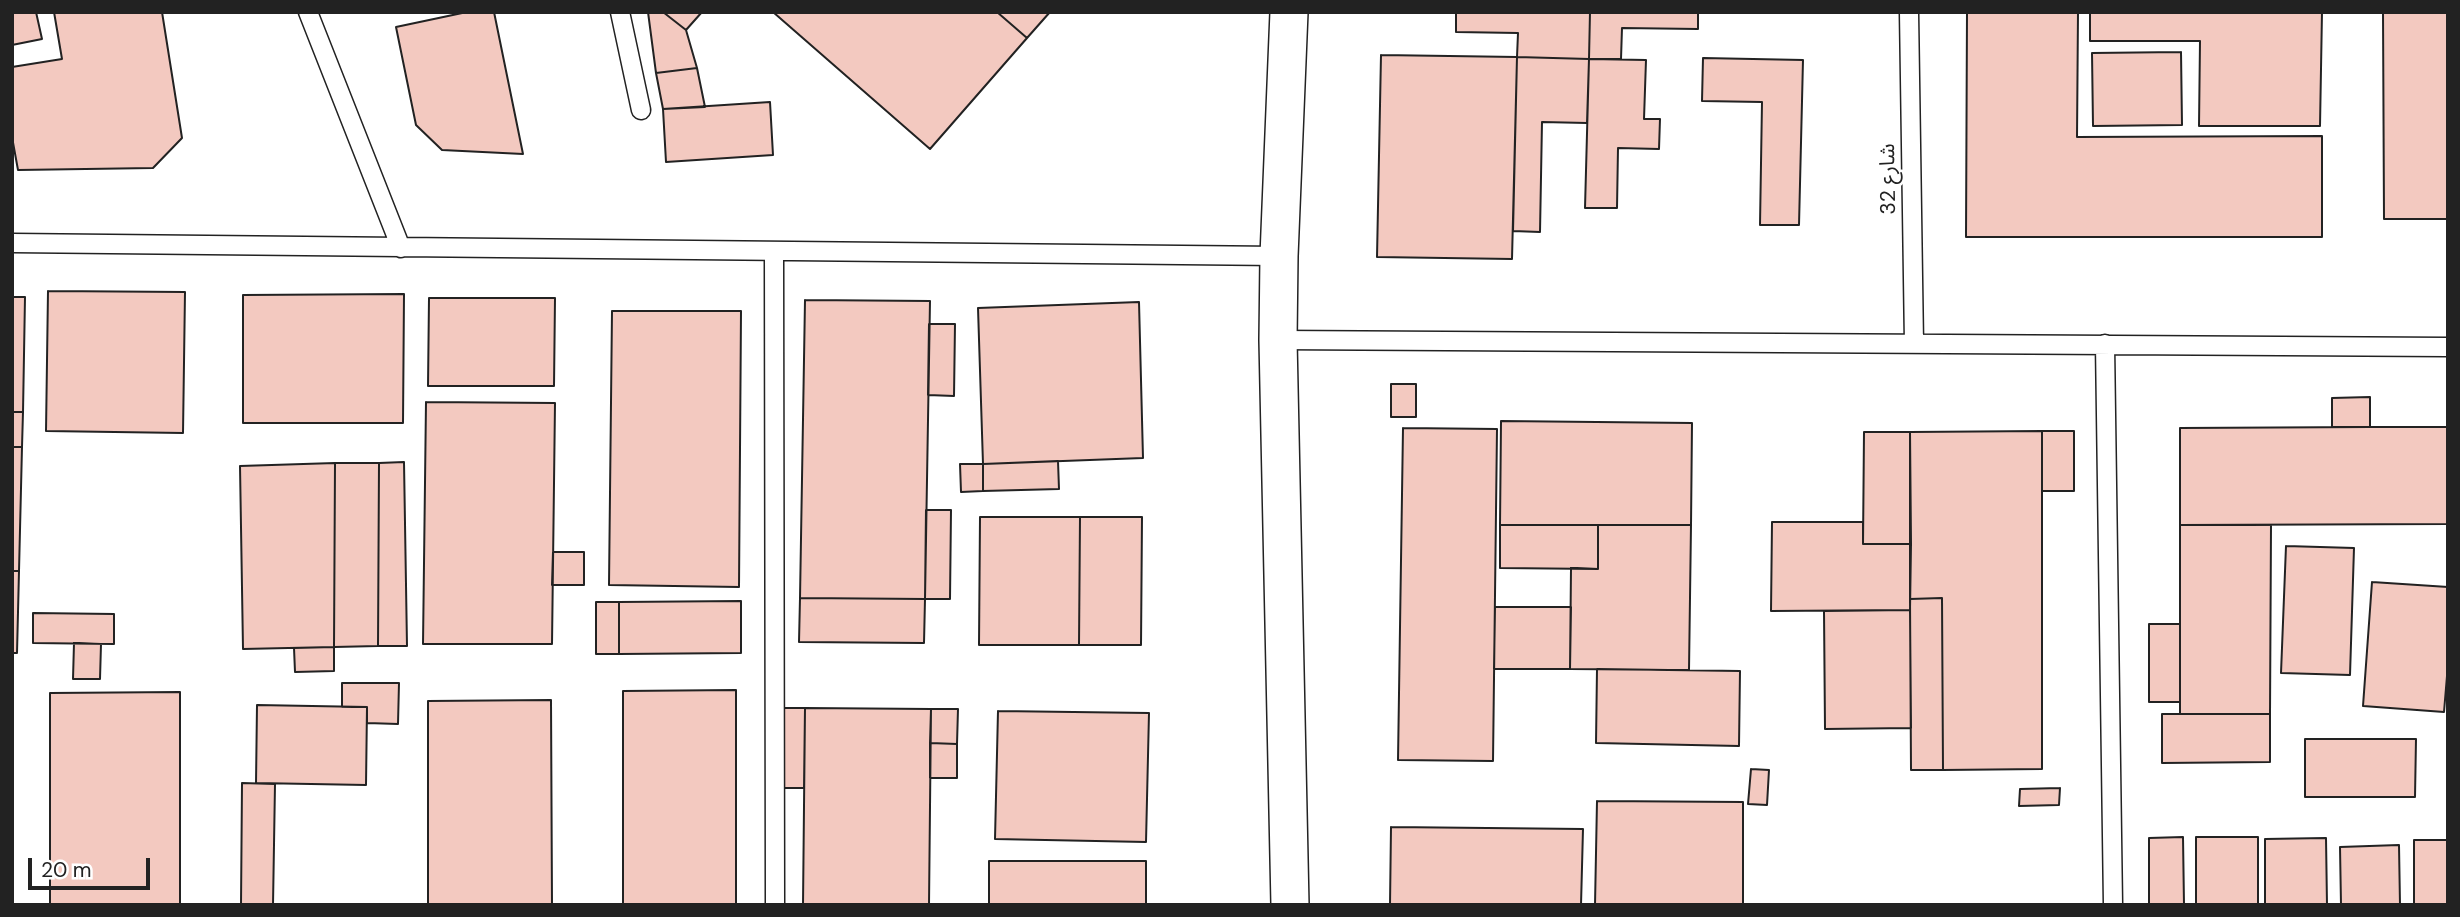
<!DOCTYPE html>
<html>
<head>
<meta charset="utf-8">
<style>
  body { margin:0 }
  #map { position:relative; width:2460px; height:917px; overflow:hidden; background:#fff; font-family:"DM Sans",sans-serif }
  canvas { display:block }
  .frame { position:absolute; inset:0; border:14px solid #222; pointer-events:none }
  .scale { position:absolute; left:28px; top:858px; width:122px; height:32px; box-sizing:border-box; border:4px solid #222; border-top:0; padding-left:9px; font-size:21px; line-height:24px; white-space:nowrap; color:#222; -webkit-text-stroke:5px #fff; paint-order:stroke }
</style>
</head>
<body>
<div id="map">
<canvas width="2460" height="917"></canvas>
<div class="frame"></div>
<div class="scale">20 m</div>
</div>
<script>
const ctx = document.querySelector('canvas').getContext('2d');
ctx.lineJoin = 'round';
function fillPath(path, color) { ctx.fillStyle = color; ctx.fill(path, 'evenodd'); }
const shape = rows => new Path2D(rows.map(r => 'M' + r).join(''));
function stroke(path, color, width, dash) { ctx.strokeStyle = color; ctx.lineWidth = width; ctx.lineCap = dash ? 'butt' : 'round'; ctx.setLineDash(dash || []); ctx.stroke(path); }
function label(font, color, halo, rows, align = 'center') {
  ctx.font = font + ' "DM Sans","Noto Sans Arabic",sans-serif'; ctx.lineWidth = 5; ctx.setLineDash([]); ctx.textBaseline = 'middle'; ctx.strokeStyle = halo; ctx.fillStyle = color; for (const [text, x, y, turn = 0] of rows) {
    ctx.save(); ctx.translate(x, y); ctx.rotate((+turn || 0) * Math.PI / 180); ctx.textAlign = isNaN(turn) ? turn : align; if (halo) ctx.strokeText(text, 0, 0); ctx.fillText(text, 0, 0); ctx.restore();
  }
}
const building = shape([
  [12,12,36,12,42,39,12,45,12,12],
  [54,12,162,12,182,138,153,168,18,170,12,137,12,67,62,59,54,12],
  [467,12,494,12,523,154,442,150,416,125,396,27,467,12],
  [648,12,663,12,686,30,697,68,656,73,648,12],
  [663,12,702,12,686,30,663,12],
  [773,12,997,12,1027,38,930,149,773,12],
  [997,12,1050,12,1027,38,997,12],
  [1456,12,1590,12,1589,59,1517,57,1518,33,1456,32,1456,12],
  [1590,12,1698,12,1698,29,1622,28,1621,59,1589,59,1590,12],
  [1967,12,2078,12,2077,137,2322,136,2322,237,1966,237,1967,12],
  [2090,12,2322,12,2320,126,2199,126,2200,41,2090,41,2090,12],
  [2383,12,2448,12,2448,219,2384,219,2383,12],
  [2181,52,2182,125,2093,126,2092,53,2181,52],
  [1381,55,1517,57,1512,259,1377,257,1381,55],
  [1517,57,1589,59,1587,123,1542,122,1540,232,1513,231,1517,57],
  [1703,58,1803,60,1799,225,1760,225,1762,102,1702,101,1703,58],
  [1589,59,1646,60,1644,119,1660,119,1659,149,1618,148,1617,208,1585,208,1589,59],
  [697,68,705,107,663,109,656,73,697,68],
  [770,102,773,155,666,162,663,109,770,102],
  [48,291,185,292,183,433,46,431,48,291],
  [404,294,403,423,243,423,243,295,404,294],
  [12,297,25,297,23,412,12,412,12,297],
  [429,298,555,298,554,386,428,386,429,298],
  [805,300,930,301,925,599,800,598,805,300],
  [1139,302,1143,458,983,464,978,308,1139,302],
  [612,311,741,311,739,587,609,585,612,311],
  [929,324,955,324,954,396,928,395,929,324],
  [1391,384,1416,384,1416,417,1391,417,1391,384],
  [2370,397,2370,427,2332,427,2332,398,2370,397],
  [426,402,555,403,552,644,423,644,426,402],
  [12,412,23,412,22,447,12,447,12,412],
  [1501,421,1692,423,1691,525,1500,525,1501,421],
  [2370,427,2448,427,2448,524,2180,525,2180,428,2370,427],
  [1403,428,1497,429,1493,761,1398,760,1403,428],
  [2042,431,2074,431,2074,491,2042,491,2042,431],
  [2042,431,2042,769,1943,770,1942,598,1910,599,1910,432,2042,431],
  [1864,432,1910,432,1911,544,1863,544,1864,432],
  [12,447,22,447,19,571,12,571,12,447],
  [1058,461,1059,489,983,491,983,464,1058,461],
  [404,462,407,646,378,646,379,463,404,462],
  [335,463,334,647,243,649,240,466,335,463],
  [335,463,379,463,378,646,334,647,335,463],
  [960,464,983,464,983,491,961,492,960,464],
  [926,510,951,510,950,599,925,599,926,510],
  [980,517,1080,517,1079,645,979,645,980,517],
  [1080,517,1142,517,1141,645,1079,645,1080,517],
  [1772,522,1863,522,1863,544,1911,544,1910,610,1771,611,1772,522],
  [1500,525,1598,525,1598,569,1500,568,1500,525],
  [1598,525,1691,525,1689,670,1570,669,1571,568,1598,569,1598,525],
  [2180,525,2271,525,2270,714,2180,714,2180,525],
  [2286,546,2354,548,2350,675,2281,673,2286,546],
  [553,552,584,552,584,585,552,585,553,552],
  [12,571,19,571,17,653,12,653,12,571],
  [2372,582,2448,587,2448,664,2444,712,2363,706,2372,582],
  [800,598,925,599,924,643,799,642,800,598],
  [1942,598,1943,770,1911,770,1910,599,1942,598],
  [741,601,741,653,619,654,619,602,741,601],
  [596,602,619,602,619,654,596,654,596,602],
  [1495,607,1571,607,1570,669,1494,669,1495,607],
  [1910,610,1911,728,1825,729,1824,611,1910,610],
  [33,613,114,614,114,644,33,643,33,613],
  [2149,624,2180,624,2180,702,2149,702,2149,624],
  [74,643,101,644,100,679,73,679,74,643],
  [334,647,334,671,295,672,294,648,334,647],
  [1597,669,1740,671,1739,746,1596,743,1597,669],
  [342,683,399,683,398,724,367,723,367,707,342,707,342,683],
  [736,690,736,905,623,905,623,691,736,690],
  [180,692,180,905,50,905,50,693,180,692],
  [551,700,552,905,428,905,428,701,551,700],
  [257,705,367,707,366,785,256,783,257,705],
  [781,708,805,708,804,788,780,788,781,708],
  [805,708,931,709,929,905,803,905,805,708],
  [931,709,958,709,957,744,930,743,931,709],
  [998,711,1149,713,1146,842,995,839,998,711],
  [2162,714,2270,714,2270,762,2162,763,2162,714],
  [2305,739,2416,739,2415,797,2305,797,2305,739],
  [930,743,957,744,957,778,930,778,930,743],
  [1751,769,1769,770,1767,805,1748,804,1751,769],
  [242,783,275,784,273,905,241,905,242,783],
  [2060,788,2059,805,2019,806,2020,789,2060,788],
  [1597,801,1743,802,1743,905,1595,905,1597,801],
  [1391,827,1583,829,1581,905,1390,905,1391,827],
  [2183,837,2184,905,2149,905,2149,838,2183,837],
  [2196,837,2258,837,2258,905,2196,905,2196,837],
  [2326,838,2327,905,2265,905,2265,839,2326,838],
  [2414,840,2448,840,2448,905,2414,905,2414,840],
  [2399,845,2400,905,2341,905,2340,847,2399,845],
  [989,861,1146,861,1146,905,989,905,989,861]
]);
fillPath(building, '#f3c9c0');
stroke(building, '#222', 2);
const lane = shape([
  [308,12,401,248],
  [620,12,641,110],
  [1909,12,1914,344],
  [12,243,1279,256],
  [774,251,775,905],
  [1278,340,2448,347],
  [2105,344,2113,905]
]);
const street = shape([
  [1289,12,1279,256,1278,340,1290,905]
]);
stroke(lane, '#222', 21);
stroke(street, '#222', 40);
stroke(lane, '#fff', 18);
stroke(street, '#fff', 37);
label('21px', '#222', '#fff', [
  ["شارع 32",1889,179,-91]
]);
</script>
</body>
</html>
